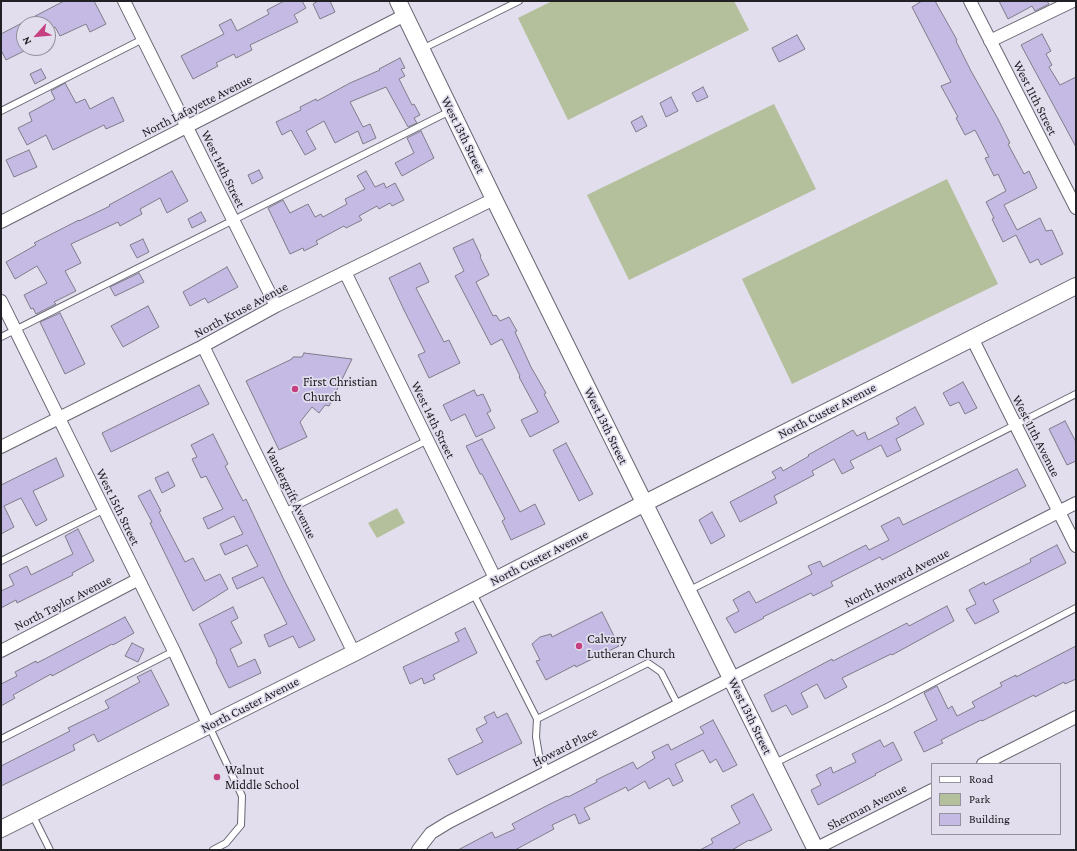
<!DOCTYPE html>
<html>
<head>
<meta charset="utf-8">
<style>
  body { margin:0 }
  #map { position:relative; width:1077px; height:851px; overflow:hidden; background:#e2deed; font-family:"Crimson Pro",serif }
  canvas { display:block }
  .frame { position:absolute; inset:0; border:2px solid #212025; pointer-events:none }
  .legend { position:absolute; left:931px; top:763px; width:130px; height:72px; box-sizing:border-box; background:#e2deed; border:1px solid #95929d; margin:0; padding:5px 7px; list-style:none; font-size:12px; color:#212025 }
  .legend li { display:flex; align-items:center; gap:8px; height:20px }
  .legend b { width:20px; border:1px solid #95929d }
  .north { position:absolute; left:16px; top:16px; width:40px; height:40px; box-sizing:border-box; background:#e2deed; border:1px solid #95929d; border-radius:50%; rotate:243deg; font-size:11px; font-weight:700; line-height:16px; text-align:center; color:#212025 }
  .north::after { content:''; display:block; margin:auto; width:14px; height:18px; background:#c53f81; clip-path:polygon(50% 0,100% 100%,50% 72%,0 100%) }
</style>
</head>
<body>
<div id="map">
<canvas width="1077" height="851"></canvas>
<div class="frame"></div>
<ul class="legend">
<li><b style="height:5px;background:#fff"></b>Road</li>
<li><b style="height:11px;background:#b3c09b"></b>Park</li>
<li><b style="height:11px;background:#c4bae4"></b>Building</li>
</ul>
<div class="north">N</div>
</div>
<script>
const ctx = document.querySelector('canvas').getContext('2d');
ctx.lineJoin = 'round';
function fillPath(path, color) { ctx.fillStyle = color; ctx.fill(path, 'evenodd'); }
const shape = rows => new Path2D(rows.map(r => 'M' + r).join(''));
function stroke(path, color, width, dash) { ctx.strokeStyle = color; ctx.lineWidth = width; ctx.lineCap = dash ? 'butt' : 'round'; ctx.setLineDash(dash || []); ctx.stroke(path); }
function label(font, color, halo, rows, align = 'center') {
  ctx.font = font + ' "Crimson Pro",serif'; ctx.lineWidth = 3.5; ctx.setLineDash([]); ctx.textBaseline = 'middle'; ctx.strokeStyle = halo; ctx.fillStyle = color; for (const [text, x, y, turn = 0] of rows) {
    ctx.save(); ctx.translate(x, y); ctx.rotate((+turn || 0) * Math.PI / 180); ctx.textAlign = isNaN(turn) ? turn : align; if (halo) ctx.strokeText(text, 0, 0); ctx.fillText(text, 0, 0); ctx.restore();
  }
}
fillPath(shape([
  [552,1,734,1,749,30,568,120,518,18],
  [774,104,816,189,629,280,587,195],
  [947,179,998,284,792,384,742,279],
  [397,508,405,523,377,538,368,523]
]), '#b3c09b');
const building = shape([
  [64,1,94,1,106,24,90,32,86,24,60,36,55,27,48,31,48,24,24,24,24,51,6,60,1,50,1,34,64,1],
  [284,1,302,1,306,8,294,15,298,22,250,45,252,50,236,58,234,54,216,63,218,66,193,79,181,56,224,34,219,25,231,19,237,31,269,14,267,10,284,1],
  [318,1,330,1,335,12,320,19,313,4,318,1],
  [922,1,935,1,957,40,956,41,971,71,998,119,1010,143,1008,144,1024,174,1029,171,1037,188,1004,205,1017,230,1040,218,1046,231,1052,230,1063,254,1041,265,1038,259,1030,263,1016,235,1003,242,992,219,994,218,986,202,1006,191,998,174,994,176,985,158,989,157,975,130,965,135,956,118,958,117,941,86,951,82,912,7,922,1],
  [999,1,1047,1,1049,4,1035,11,1032,6,1008,19,999,1],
  [1042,34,1051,51,1046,54,1052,65,1049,67,1060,85,1076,77,1076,147,1021,45,1042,34],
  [797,35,805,49,779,62,772,48,797,35],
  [400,58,405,68,401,69,405,76,399,79,412,105,414,104,420,115,414,118,417,123,408,127,386,87,350,102,363,127,370,124,376,138,363,144,358,131,335,143,324,121,306,131,316,149,305,155,291,130,282,135,276,122,301,110,300,107,316,99,317,101,350,83,380,70,379,69,400,58],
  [41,69,46,78,35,84,30,74,41,69],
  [65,83,76,103,85,99,90,109,113,97,124,121,106,129,104,125,53,150,46,135,27,145,18,128,32,121,29,113,55,99,51,91,65,83],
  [703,87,708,97,697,102,692,93,703,87],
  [671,97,678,111,666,117,660,103,671,97],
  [642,116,647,126,636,132,631,122,642,116],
  [421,131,434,158,402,176,395,163,414,153,407,138,421,131],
  [29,150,37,167,14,177,6,160,29,150],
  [259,170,263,178,252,184,248,175,259,170],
  [172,171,188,201,167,213,160,198,140,209,142,214,120,226,118,222,71,244,81,263,65,271,76,291,54,302,56,304,36,314,33,308,31,309,24,295,47,283,37,266,15,279,6,262,36,245,34,243,79,220,79,221,110,206,109,205,172,171],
  [366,171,375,187,384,183,386,188,395,183,404,200,392,206,390,203,379,209,377,206,359,216,362,220,346,228,344,226,316,241,318,244,304,251,303,248,290,254,268,208,283,200,290,213,308,204,315,217,321,214,323,217,347,204,345,199,365,189,357,176,366,171],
  [201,212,206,221,192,228,188,219,201,212],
  [143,239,149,252,137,258,130,245,143,239],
  [473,239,481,256,480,257,489,275,476,282,493,316,496,315,500,321,509,317,517,331,515,332,531,367,546,393,544,394,559,422,530,437,521,420,538,412,519,377,520,376,502,339,491,345,455,276,464,271,453,248,473,239],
  [420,263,429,282,416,288,444,342,449,340,460,363,429,378,418,355,425,352,404,310,389,278,420,263],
  [227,267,238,287,208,303,205,298,190,306,183,292,227,267],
  [139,273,144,282,115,296,110,287,139,273],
  [148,306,159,327,123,347,111,326,148,306],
  [60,313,85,364,65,374,40,322,60,313],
  [304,353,352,359,329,406,325,405,319,413,312,407,300,422,307,437,279,450,246,381,292,359,293,357,302,357,304,353],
  [963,382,977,408,965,414,959,402,950,406,943,393,963,382],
  [199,385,209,404,111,452,102,433,199,385],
  [474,390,477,396,483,394,491,411,487,413,495,428,476,437,465,414,451,421,443,405,474,390],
  [915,407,924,424,896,439,901,450,887,457,881,445,850,461,854,468,842,474,834,459,812,471,814,475,774,496,777,503,740,522,730,502,776,478,772,472,781,467,783,471,809,456,808,455,853,430,857,436,865,432,868,440,899,424,896,418,915,407],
  [1065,421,1076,442,1076,461,1067,465,1049,429,1065,421],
  [213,434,228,464,225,466,243,501,246,499,285,582,315,640,299,648,293,636,269,647,264,635,287,624,263,577,237,589,232,578,258,566,247,545,225,555,220,544,243,534,234,516,208,529,203,518,223,509,206,476,201,478,192,459,197,457,191,445,213,434],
  [482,439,520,512,535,504,545,524,511,540,502,521,505,519,482,474,480,474,466,446,482,439],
  [566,443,593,494,579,501,553,450,566,443],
  [56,458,64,476,33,491,47,520,36,526,21,498,4,506,14,527,1,534,1,485,56,458],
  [1017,469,1026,486,882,560,880,557,831,582,833,586,813,596,811,593,763,617,764,618,735,633,726,618,739,611,733,600,749,591,756,603,812,574,808,566,820,561,823,567,866,545,869,550,889,540,881,526,899,517,903,525,1017,469],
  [168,472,175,486,162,493,155,478,168,472],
  [150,490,161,511,159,512,185,562,193,558,205,581,220,574,228,589,193,611,150,523,152,522,138,496,150,490],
  [712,512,725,536,711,544,699,520,712,512],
  [78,529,94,561,72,573,73,575,17,603,16,600,1,608,1,591,14,585,9,575,27,566,31,575,73,554,65,536,78,529],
  [1057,545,1066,563,993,600,999,612,975,624,966,609,976,604,969,590,984,582,985,585,1031,562,1030,559,1057,545],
  [947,606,954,621,892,655,891,654,842,678,847,687,825,699,817,684,801,693,808,707,792,715,786,705,772,712,764,695,832,659,833,661,907,623,909,626,947,606],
  [233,607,238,618,231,622,242,643,230,649,238,667,255,659,261,673,229,688,216,662,217,661,199,624,233,607],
  [602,612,619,646,576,667,575,665,546,680,536,661,540,660,532,644,540,637,551,634,552,637,602,612],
  [125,617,134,633,113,645,112,644,52,676,51,674,13,695,15,698,1,706,1,684,17,676,15,672,36,661,37,663,125,617],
  [465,628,477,653,433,675,435,679,426,683,424,684,422,678,410,684,403,667,459,641,455,633,465,628],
  [132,643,144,649,138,662,125,656,132,643],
  [1076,646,1076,679,1065,684,1064,682,1035,697,1034,695,982,721,981,720,941,740,943,743,924,752,914,732,937,720,924,693,937,686,948,709,952,706,957,716,975,707,972,702,1002,686,1000,683,1016,675,1016,677,1076,646],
  [151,670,169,705,98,742,94,734,73,745,75,750,1,786,1,766,70,731,68,728,109,708,105,701,140,682,137,677,151,670],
  [494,712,497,718,507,713,522,743,457,775,448,759,483,742,476,729,487,723,484,717,494,712],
  [713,720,737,765,723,772,716,759,710,763,703,750,675,764,683,781,673,786,669,778,649,789,645,781,628,791,626,787,584,808,590,819,579,824,575,814,552,825,554,829,515,850,458,850,492,832,495,838,515,829,512,824,550,804,567,796,568,797,597,782,596,780,633,762,637,769,655,758,652,752,668,744,671,750,704,733,700,727,713,720],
  [880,740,884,747,893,742,902,760,875,774,876,775,818,805,811,790,821,785,816,775,831,767,833,773,856,762,852,754,880,740],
  [753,794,772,830,750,841,749,840,732,850,700,850,713,843,711,839,740,823,731,806,753,794]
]);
fillPath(building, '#c4bae4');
stroke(building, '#7f7c89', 1);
const lane = shape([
  [422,49,519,1],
  [1,111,143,39],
  [1,337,450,111],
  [284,512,428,440],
  [1,561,103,510],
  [688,591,1076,394],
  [473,593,537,719,536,737,539,755,548,772],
  [537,719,648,663,661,672,678,705],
  [209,726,242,796,241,825,226,843,213,850],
  [1,739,174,651],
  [773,764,887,707,1076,608],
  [32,814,50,850]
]);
const street = shape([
  [124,1,276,306],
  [970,1,1076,208],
  [990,41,1073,1],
  [1,222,405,15],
  [345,272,496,580],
  [1,301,174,651,209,726],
  [972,338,1076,546],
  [203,346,354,653],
  [1,447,203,346,276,306,494,199],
  [1,651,137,580],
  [983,764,1076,717],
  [418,850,431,833,449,822,1076,503],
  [813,850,932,790]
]);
const secondary = shape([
  [398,1,494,199,816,850],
  [1,829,354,653,645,503,1076,286]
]);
stroke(lane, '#696673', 8);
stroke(street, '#696673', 14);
stroke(secondary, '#696673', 18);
stroke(lane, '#fff', 6);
stroke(street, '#fff', 12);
stroke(secondary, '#fff', 16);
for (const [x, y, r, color] of [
  [295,389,4,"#c53f81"],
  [579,646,4,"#c53f81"],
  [217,777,4,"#c53f81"]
]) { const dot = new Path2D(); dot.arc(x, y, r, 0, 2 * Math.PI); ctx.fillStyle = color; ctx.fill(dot); stroke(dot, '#e2deed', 1.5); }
label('13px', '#212025', '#e2deed', [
  ["West 11th Street",1035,98,63],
  ["North Lafayette Avenue",197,106,-27],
  ["West 13th Street",463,135,64],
  ["West 14th Street",223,169,64],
  ["North Kruse Avenue",241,310,-28],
  ["North Custer Avenue",827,411,-27],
  ["West 14th Street",433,420,64],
  ["West 13th Street",606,426,64],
  ["West 11th Avenue",1036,436,63],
  ["Vandergrift Avenue",291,493,64],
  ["West 15th Street",118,507,64],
  ["North Custer Avenue",539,558,-27],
  ["North Howard Avenue",897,578,-27],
  ["North Taylor Avenue",63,603,-27],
  ["North Custer Avenue",250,705,-27],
  ["West 13th Street",750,716,64],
  ["Howard Place",565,747,-27],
  ["Sherman Avenue",867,807,-27]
]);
label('13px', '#212025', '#e2deed', [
  ["First Christian",303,382],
  ["Church",303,397],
  ["Calvary",587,639],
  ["Lutheran Church",587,654],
  ["Walnut",225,770],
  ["Middle School",225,785]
], 'left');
</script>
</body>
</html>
